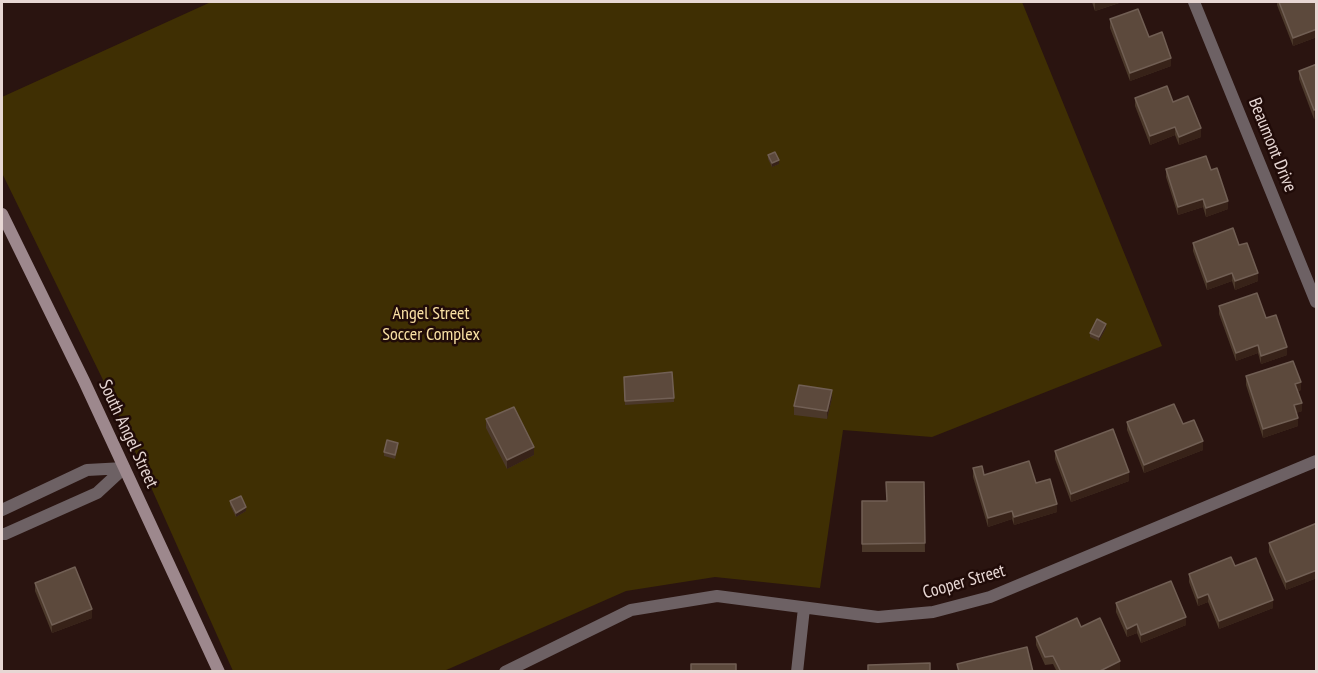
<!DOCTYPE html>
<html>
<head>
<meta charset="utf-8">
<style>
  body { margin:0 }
  #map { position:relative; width:1318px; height:673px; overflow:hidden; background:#2a1410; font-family:"PT Sans Narrow",sans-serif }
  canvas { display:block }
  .frame { position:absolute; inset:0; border:3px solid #e7d7d4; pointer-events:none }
</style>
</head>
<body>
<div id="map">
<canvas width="1318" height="673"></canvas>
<div class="frame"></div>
</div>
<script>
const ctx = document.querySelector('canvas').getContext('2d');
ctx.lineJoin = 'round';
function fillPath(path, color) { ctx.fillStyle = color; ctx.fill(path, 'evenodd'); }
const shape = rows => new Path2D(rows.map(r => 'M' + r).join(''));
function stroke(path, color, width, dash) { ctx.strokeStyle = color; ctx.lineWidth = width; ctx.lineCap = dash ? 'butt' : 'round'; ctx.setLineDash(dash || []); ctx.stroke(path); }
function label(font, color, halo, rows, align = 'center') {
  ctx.font = font + ' "PT Sans Narrow",sans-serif'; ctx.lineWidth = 5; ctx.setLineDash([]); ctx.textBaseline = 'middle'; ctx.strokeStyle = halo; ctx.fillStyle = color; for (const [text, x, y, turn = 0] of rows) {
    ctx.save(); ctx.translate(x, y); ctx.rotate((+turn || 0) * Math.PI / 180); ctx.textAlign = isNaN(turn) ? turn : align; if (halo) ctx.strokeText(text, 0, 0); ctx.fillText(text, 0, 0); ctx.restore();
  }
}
fillPath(shape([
  [211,2,1022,2,1162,346,932,437,843,430,820,588,715,577,626,591,444,671,233,671,104,382,2,173,2,97]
]), '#3f2f03');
stroke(shape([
  [1194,2,1316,302],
  [2,510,87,470,124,468],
  [2,534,5,534,97,493,124,468],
  [505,672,631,610,717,596,878,617,933,612,990,597,1316,461],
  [797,672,804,608]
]), '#6d6164', 12);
stroke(shape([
  [2,214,84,381,219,672]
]), '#9d888d', 12);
fillPath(shape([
  [1092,2,1122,2,1095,11],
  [1277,2,1317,2,1317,37,1293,46,1277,5],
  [1110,19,1149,37,1171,66,1130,81,1110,28],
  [1317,64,1314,119,1299,79,1299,71],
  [1135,98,1173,102,1201,137,1179,145,1175,135,1150,145,1135,106],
  [768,155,779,164,772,167,768,159],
  [1166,169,1211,170,1228,209,1206,217,1203,207,1178,215,1166,177],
  [1193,243,1239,245,1258,281,1235,290,1232,281,1207,290,1193,251],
  [1219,306,1266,318,1287,355,1261,364,1258,353,1236,361,1219,314],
  [1106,328,1099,341,1090,337,1090,333],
  [1246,376,1301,390,1298,391,1302,411,1296,413,1298,426,1263,438,1246,385],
  [624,377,674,398,674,402,625,405],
  [832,398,827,419,794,415,794,406],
  [486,419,534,455,507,469,486,428],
  [1127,422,1183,424,1203,450,1144,473,1127,430],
  [398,447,395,459,384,456,384,452],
  [1055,451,1129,481,1071,502,1055,459],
  [973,468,984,475,1036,483,1057,512,1014,525,1012,519,988,527,973,477],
  [924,482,925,552,862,552,862,501,887,501],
  [230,501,246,511,236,517,230,505],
  [1317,523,1317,578,1286,590,1269,552,1269,543],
  [1235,566,1273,608,1219,629,1208,602,1198,606,1189,582,1189,574],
  [35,583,92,618,52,633,35,591],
  [1116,603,1186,625,1141,643,1137,633,1127,637,1116,612],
  [1081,627,1120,670,1116,672,1057,672,1053,664,1045,665,1036,645,1036,637]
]), '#4b382a');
fillPath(shape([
  [1099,2,1122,2,1095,11,1095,3],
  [1317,29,1317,37,1293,46,1293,38],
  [1171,58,1171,66,1130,81,1130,73],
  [1317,109,1317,118,1314,119,1314,110],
  [1175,127,1175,135,1150,145,1150,136],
  [1201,128,1201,137,1179,145,1179,137],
  [779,160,779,164,772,167,772,163],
  [1203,199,1203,207,1178,215,1178,207],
  [1228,201,1228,209,1206,217,1206,208],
  [1232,273,1232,281,1207,290,1207,282],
  [1258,273,1258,281,1235,290,1235,281],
  [1106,324,1106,328,1099,341,1099,337],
  [1258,345,1258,353,1236,361,1236,353],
  [1287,347,1287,355,1261,364,1261,356],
  [1301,382,1301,390,1295,392,1295,384],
  [832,390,832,398,827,419,827,411],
  [1302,403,1302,411,1294,414,1294,405],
  [1298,418,1298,426,1263,438,1263,429],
  [1203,441,1203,450,1144,473,1144,465],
  [534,447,534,455,507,469,507,460],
  [1129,472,1129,481,1071,502,1071,494],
  [1057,504,1057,512,1014,525,1014,517],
  [246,507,246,511,236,517,236,513],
  [1012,511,1012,519,988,527,988,518],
  [1317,570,1317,578,1286,590,1286,582],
  [1208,594,1208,602,1198,606,1198,598],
  [1273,600,1273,608,1219,629,1219,621],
  [92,609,92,618,52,633,52,625],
  [1186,617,1186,625,1141,643,1141,635],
  [1137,624,1137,633,1127,637,1127,629],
  [1120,661,1120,670,1116,672,1098,672]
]), '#372218');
const building = shape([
  [1279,2,1317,2,1317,29,1293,38,1279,2],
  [1138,9,1149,37,1162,32,1171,58,1130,73,1110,19,1138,9],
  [1317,64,1317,109,1314,110,1299,71,1317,64],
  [1167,86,1173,102,1188,96,1201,128,1179,137,1175,127,1150,136,1135,98,1167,86],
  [775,152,779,160,772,163,768,155,775,152],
  [1206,156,1211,170,1217,168,1228,201,1206,208,1203,199,1178,207,1166,169,1206,156],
  [1233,228,1239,245,1247,243,1258,273,1235,281,1232,273,1207,282,1193,243,1233,228],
  [1257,293,1266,318,1276,315,1287,347,1261,356,1258,345,1236,353,1219,306,1257,293],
  [1097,319,1106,324,1099,337,1090,333,1097,319],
  [1293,361,1301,382,1295,384,1302,403,1294,405,1298,418,1263,429,1246,376,1293,361],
  [672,372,674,398,625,401,624,377,672,372],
  [799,385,832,390,827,411,794,406,799,385],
  [1174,404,1183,424,1194,420,1203,441,1144,465,1127,422,1174,404],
  [514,407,534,447,507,460,486,419,514,407],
  [1113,429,1129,472,1071,494,1055,451,1113,429],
  [387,440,398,443,395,455,384,452,387,440],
  [1029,461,1036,483,1050,479,1057,504,1014,517,1012,511,988,518,973,468,982,466,984,475,1029,461],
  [886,482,924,482,925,543,862,544,862,501,887,501,886,482],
  [241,496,246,507,236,513,230,501,241,496],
  [1317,523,1317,570,1286,582,1269,543,1317,523],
  [1231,557,1235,566,1256,558,1273,600,1219,621,1208,594,1198,598,1189,574,1231,557],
  [75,567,92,609,52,625,35,583,75,567],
  [1171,581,1186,617,1141,635,1137,624,1127,629,1116,603,1171,581],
  [1077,618,1081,627,1100,618,1120,661,1098,672,1061,672,1053,656,1045,657,1036,637,1077,618],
  [1027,647,1033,672,959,672,957,664,1027,647],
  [930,663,930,672,868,672,868,665,930,663],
  [691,664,736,664,736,672,691,672,691,664]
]);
fillPath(building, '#5c493c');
stroke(building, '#715f54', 1.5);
label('18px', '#e7d7d4', '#200b08', [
  ["Beaumont Drive",1272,145,68],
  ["South Angel Street",128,434,65],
  ["Cooper Street",964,582,-16]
]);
label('18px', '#f9e0a4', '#200b08', [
  ["Angel Street",431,314],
  ["Soccer Complex",431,335]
]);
</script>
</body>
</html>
